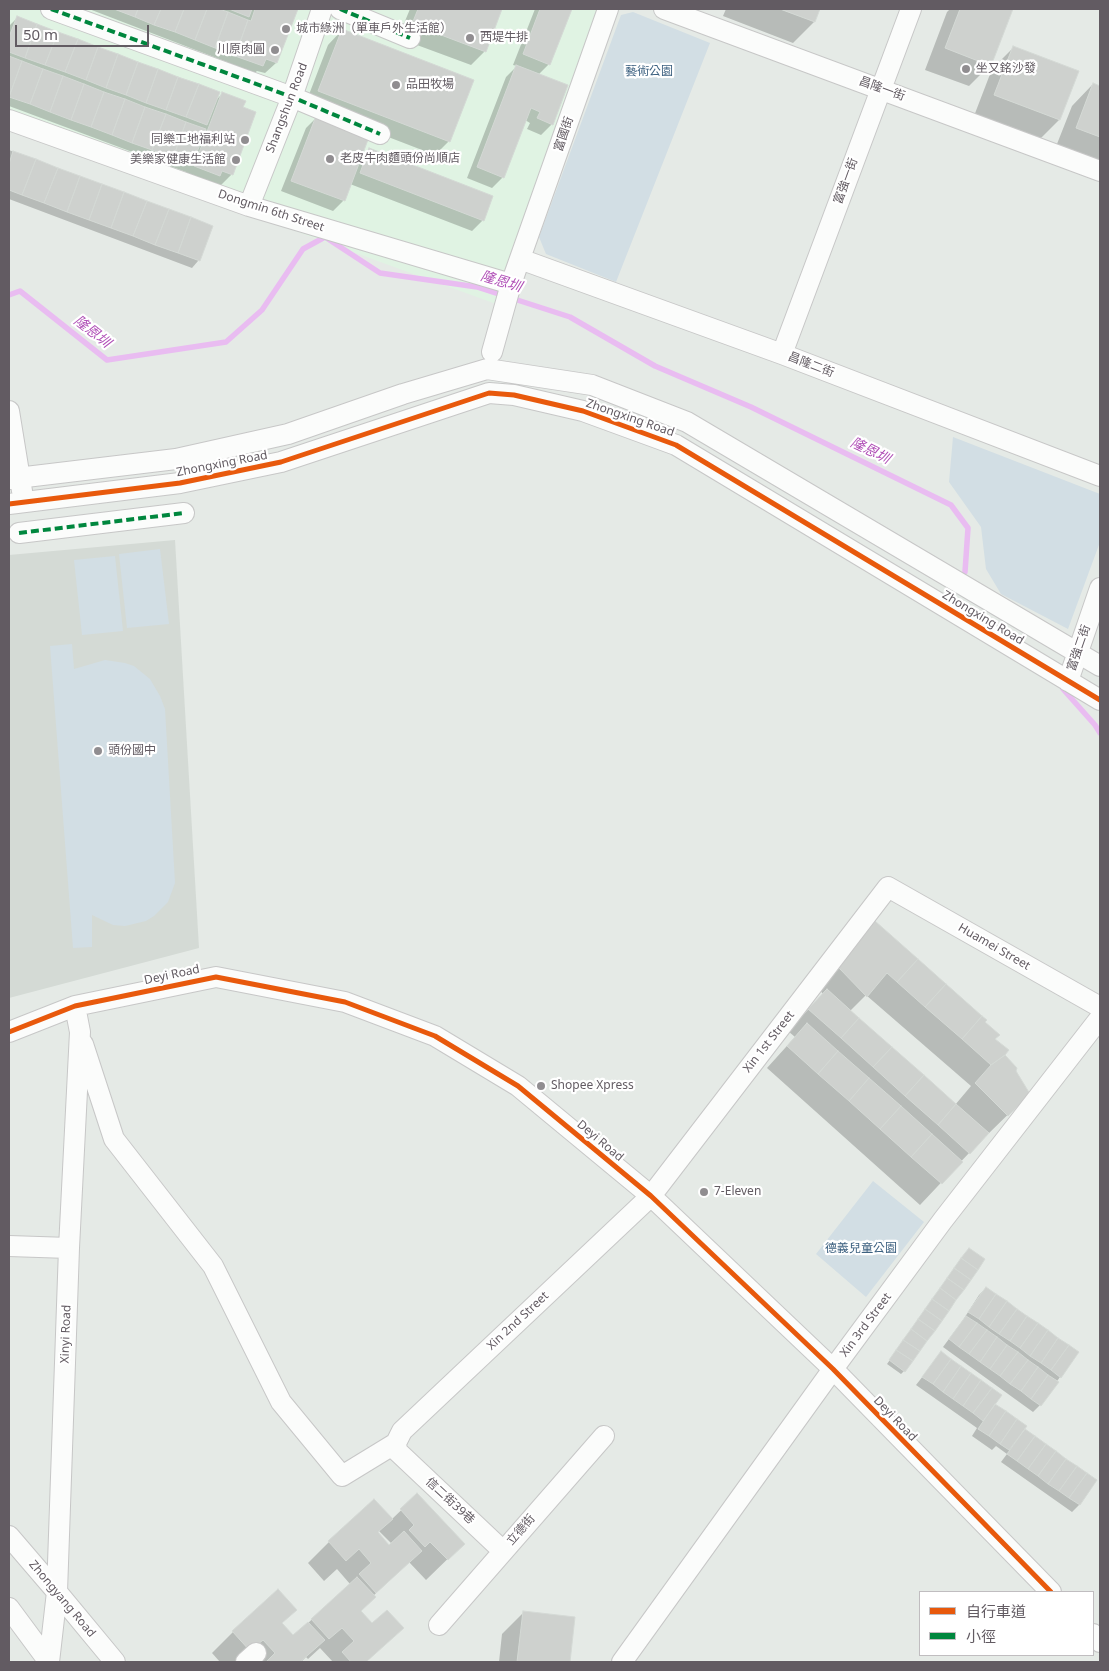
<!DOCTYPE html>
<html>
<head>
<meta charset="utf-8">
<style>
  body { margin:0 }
  #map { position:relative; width:1109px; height:1671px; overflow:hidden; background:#e5eae6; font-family:"Noto Sans","Noto Sans TC",sans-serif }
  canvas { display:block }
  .frame { position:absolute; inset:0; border:10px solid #625b62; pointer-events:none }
  .legend { position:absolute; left:919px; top:1591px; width:175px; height:65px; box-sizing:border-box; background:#fff; border:1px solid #c0bdc0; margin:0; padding:6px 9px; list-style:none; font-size:15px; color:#625b62 }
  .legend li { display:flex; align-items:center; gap:10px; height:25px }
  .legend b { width:25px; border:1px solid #c0bdc0 }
  .scale { position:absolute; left:15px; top:25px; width:134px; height:22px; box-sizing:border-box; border:2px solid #625b62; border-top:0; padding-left:6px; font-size:15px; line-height:18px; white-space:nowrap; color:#625b62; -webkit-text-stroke:4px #fff; paint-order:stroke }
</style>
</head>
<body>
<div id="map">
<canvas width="1109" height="1671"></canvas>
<div class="frame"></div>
<ul class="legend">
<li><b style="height:6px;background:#e8590c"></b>自行車道</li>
<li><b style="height:6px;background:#00873e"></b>小徑</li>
</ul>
<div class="scale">50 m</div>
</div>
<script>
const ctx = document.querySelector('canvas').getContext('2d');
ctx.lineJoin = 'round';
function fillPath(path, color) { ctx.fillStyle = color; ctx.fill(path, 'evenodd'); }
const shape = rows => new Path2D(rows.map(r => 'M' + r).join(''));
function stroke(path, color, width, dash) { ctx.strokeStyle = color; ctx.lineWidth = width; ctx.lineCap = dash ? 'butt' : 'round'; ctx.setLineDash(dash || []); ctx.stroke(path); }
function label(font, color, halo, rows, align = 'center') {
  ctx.font = font + ' "Noto Sans","Noto Sans TC",sans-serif'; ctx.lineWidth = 4.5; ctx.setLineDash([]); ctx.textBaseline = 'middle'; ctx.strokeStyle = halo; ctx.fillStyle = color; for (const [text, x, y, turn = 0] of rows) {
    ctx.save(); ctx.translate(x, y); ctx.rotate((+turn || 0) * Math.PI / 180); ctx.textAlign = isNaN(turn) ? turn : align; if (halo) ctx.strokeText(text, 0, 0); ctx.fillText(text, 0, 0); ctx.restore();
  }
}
fillPath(shape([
  [9,9,613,9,507,308,9,127]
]), '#e0f3e3');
fillPath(shape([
  [175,540,199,948,9,998,9,555]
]), '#d4dad5');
fillPath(shape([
  [633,12,710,43,616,282,546,254,539,237,621,15],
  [953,437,1100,494,1100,542,1068,629,1001,594,986,569,981,527,949,482],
  [160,549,169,624,127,628,119,554],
  [115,556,123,631,82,635,74,560],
  [72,644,74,669,105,660,125,663,134,666,150,679,160,696,165,709,175,883,168,902,154,916,146,921,125,926,113,925,92,915,92,947,73,948,50,646],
  [873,1181,924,1222,866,1297,816,1254]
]), '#d2dee4');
fillPath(shape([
  [89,9,296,9,276,63,265,73,257,71,251,76,225,66,227,62],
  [410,9,501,9,485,51,471,65,398,38],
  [535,9,570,9,549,64,538,75,552,124,541,135,527,129,530,123,525,120,503,177,492,188,467,178,506,77,517,66,513,65],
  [726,9,819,9,814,22,793,43,723,16],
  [950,9,1011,9,990,65,969,86,925,70,947,12],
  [17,18,215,101,222,94,242,107,232,174,221,185,212,182,209,186,185,177,186,172,9,106,9,26],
  [342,30,449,141,435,155,305,105,328,45],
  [1013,48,1077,72,1059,120,1038,141,974,116,992,69],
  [1093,84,1100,87,1100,166,1055,149,1072,106],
  [316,118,359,160,370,149,483,220,472,231,350,184,343,201,333,211,281,191,306,128],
  [9,150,211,227,198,261,192,268,9,199],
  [875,923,983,1022,1029,1094,986,1136,986,1135,920,1205,767,1068,795,1037,788,1031,823,994,819,989,854,944],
  [866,995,971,1086,955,1105,850,1011],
  [966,1253,904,1371,901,1374,887,1364],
  [986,1288,1060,1377,1040,1405,1033,1412,943,1347,963,1320,979,1295],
  [941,1353,994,1404,1021,1434,1096,1481,1079,1505,1072,1512,1001,1462,1007,1454,996,1446,992,1450,972,1436,977,1428,916,1385],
  [417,1495,463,1544,426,1580,409,1562,373,1596,360,1611,372,1625,402,1628,366,1662,333,1662,320,1648,308,1659,306,1657,301,1662,220,1662,212,1653,233,1632,281,1623,293,1637,350,1584,337,1569,324,1581,308,1563,329,1542,391,1520],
  [379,1531,392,1544,389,1547,377,1533],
  [523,1613,573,1618,569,1662,499,1662,502,1634]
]), '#0003');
stroke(shape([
  [9,295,20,291,107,360,226,342,262,310,303,249,325,237,380,273,477,287,570,317,655,366,751,407,951,505,968,528,965,572],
  [1063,689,1095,725,1100,733]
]), '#e9bcf1', 5.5);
const building = shape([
  [114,9,138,9,135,17,114,9],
  [138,9,161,9,154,25,135,17,138,9],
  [161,9,184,9,175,32,154,25,161,9],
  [184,9,207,9,195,40,175,32,184,9],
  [207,9,219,9,228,12,215,48,195,40,207,9],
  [229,9,252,9,249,17,229,9],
  [255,9,298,9,277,63,266,59,263,66,235,56,248,20,251,21,255,9],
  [418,9,502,9,486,52,412,24,418,9],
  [540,9,572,9,550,65,523,54,540,9],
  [780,9,820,9,815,22,780,9],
  [960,9,1013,9,991,66,945,48,960,9],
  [228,12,248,20,235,56,215,48,228,12],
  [17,16,37,24,25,58,9,52,9,37,17,16],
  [37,24,58,32,45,65,25,58,37,24],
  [342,29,474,80,450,142,318,91,342,29],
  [58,32,78,39,65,72,45,65,58,32],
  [78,39,98,47,86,80,65,72,78,39],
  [1013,46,1079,71,1060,120,994,95,1013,46],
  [98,47,118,54,106,88,86,80,98,47],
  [118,54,138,62,126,95,106,88,118,54],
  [9,56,22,61,9,97,9,56],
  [22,61,43,69,30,104,9,97,22,61],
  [138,62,158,69,146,103,126,95,138,62],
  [516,65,568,85,553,125,537,118,540,112,531,108,504,178,477,167,516,65],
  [43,69,63,76,50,112,30,104,43,69],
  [158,69,178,77,166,110,146,103,158,69],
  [63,76,84,84,71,120,50,112,63,76],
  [178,77,199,84,186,117,166,110,178,77],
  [1093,83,1100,86,1100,137,1076,128,1093,83],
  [84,84,104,92,91,127,71,120,84,84],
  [199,84,220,92,207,125,186,117,199,84],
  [104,92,125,99,112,135,91,127,104,92],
  [222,92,246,101,243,107,256,112,233,175,222,171,220,176,194,166,222,92],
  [125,99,145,107,132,143,112,135,125,99],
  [145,107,166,114,152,150,132,143,145,107],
  [166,114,186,122,173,158,152,150,166,114],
  [316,116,369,137,345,201,291,181,316,116],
  [186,122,206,129,192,165,173,158,186,122],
  [369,148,493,196,484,221,360,173,369,148],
  [13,151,36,159,22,195,9,190,9,164,13,151],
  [36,159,58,168,44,203,22,195,36,159],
  [58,168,80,176,67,212,44,203,58,168],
  [80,176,102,184,89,220,67,212,80,176],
  [102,184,124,192,111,228,89,220,102,184],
  [124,192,147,201,133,236,111,228,124,192],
  [147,201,169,209,155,245,133,236,147,201],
  [169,209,191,217,178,253,155,245,169,209],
  [191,217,213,226,200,261,178,253,191,217],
  [875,921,918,959,897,982,887,973,867,997,839,968,875,921],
  [918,959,946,984,925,1007,897,982,918,959],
  [946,984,982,1016,962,1039,925,1007,946,984],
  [827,989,859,1018,841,1038,808,1009,827,989],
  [982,1016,987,1020,985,1022,1000,1035,995,1039,1009,1050,1005,1055,991,1065,962,1039,982,1016],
  [859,1018,892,1047,873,1067,841,1038,859,1018],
  [807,1023,838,1051,818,1074,787,1046,807,1023],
  [892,1047,924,1075,905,1096,873,1067,892,1047],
  [838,1051,869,1078,849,1101,818,1074,838,1051],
  [1005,1055,1017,1068,1016,1071,1030,1094,1008,1116,975,1083,991,1065,1005,1055],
  [924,1075,956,1104,938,1125,905,1096,924,1075],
  [869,1078,901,1106,880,1129,849,1101,869,1078],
  [956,1104,989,1133,970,1154,938,1125,956,1104],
  [901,1106,932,1134,911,1157,880,1129,901,1106],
  [932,1134,963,1162,942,1184,911,1157,932,1134],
  [969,1248,985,1259,978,1270,961,1258,969,1248],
  [961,1258,978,1270,971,1280,954,1268,961,1258],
  [954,1268,971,1280,964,1290,947,1278,954,1268],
  [947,1278,964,1290,956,1300,940,1288,947,1278],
  [986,1287,996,1294,979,1319,968,1312,986,1287],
  [940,1288,956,1300,949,1311,932,1299,940,1288],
  [996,1294,1007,1301,989,1327,979,1319,996,1294],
  [932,1299,949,1311,942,1321,925,1309,932,1299],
  [1007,1301,1017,1309,999,1334,989,1327,1007,1301],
  [925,1309,942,1321,935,1331,918,1319,925,1309],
  [1017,1309,1027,1316,1010,1341,999,1334,1017,1309],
  [966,1316,977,1323,959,1347,949,1339,966,1316],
  [1027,1316,1038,1323,1020,1348,1010,1341,1027,1316],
  [918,1319,935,1331,927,1341,911,1329,918,1319],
  [977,1323,987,1330,969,1354,959,1347,977,1323],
  [1038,1323,1048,1330,1030,1356,1020,1348,1038,1323],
  [911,1329,927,1341,920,1351,903,1340,911,1329],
  [987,1330,997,1337,980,1362,969,1354,987,1330],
  [1048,1330,1058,1338,1041,1363,1030,1356,1048,1330],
  [997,1337,1007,1345,990,1369,980,1362,997,1337],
  [1058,1338,1069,1345,1051,1370,1041,1363,1058,1338],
  [903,1340,920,1351,913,1361,896,1350,903,1340],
  [1007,1345,1018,1352,1000,1376,990,1369,1007,1345],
  [1069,1345,1079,1352,1061,1378,1051,1370,1069,1345],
  [896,1350,913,1361,905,1372,889,1360,896,1350],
  [941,1351,951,1359,933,1384,922,1377,941,1351],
  [1018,1352,1028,1360,1010,1384,1000,1376,1018,1352],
  [951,1359,961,1366,943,1392,933,1384,951,1359],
  [1028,1360,1038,1367,1021,1391,1010,1384,1028,1360],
  [961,1366,971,1373,953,1399,943,1392,961,1366],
  [1038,1367,1048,1375,1031,1399,1021,1391,1038,1367],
  [971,1373,981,1380,963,1406,953,1399,971,1373],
  [1048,1375,1059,1382,1041,1406,1031,1399,1048,1375],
  [981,1380,992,1388,973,1413,963,1406,981,1380],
  [992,1388,1002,1395,983,1421,973,1413,992,1388],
  [995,1404,1006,1411,989,1436,978,1429,995,1404],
  [1006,1411,1017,1419,1000,1444,989,1436,1006,1411],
  [1017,1419,1027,1426,1009,1450,1000,1444,1017,1419],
  [1025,1429,1035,1436,1017,1461,1007,1454,1025,1429],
  [1035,1436,1046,1444,1028,1469,1017,1461,1035,1436],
  [1046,1444,1056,1451,1038,1476,1028,1469,1046,1444],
  [1056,1451,1066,1459,1048,1484,1038,1476,1056,1451],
  [1066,1459,1077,1466,1059,1491,1048,1484,1066,1459],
  [1077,1466,1087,1473,1069,1498,1059,1491,1077,1466],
  [1087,1473,1097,1480,1080,1505,1069,1498,1087,1473],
  [417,1493,465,1544,448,1560,430,1542,425,1547,409,1530,414,1525,400,1509,417,1493],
  [374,1499,393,1519,378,1532,389,1545,404,1531,422,1551,376,1593,359,1574,371,1563,359,1549,346,1561,328,1541,374,1499],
  [357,1577,376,1597,361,1611,372,1623,387,1610,404,1628,366,1662,351,1662,342,1652,354,1641,342,1628,329,1639,311,1619,357,1577],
  [278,1589,297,1610,282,1623,293,1635,308,1622,325,1640,300,1662,266,1662,275,1653,263,1640,250,1651,232,1631,278,1589],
  [523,1611,575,1617,570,1662,517,1662,523,1611]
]);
fillPath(building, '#ced1ce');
stroke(building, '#d4d9d5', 1);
const minor = shape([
  [51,9,292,97,380,134],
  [340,9,410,38],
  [664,9,1100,171],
  [9,120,249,206,511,284,608,9],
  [249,206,292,97,322,9],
  [520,259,782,354,1100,476],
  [492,352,511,284],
  [782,354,911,9],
  [9,411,22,491],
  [9,479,176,459,288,434,403,394,487,369,592,385,687,422,1100,666],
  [9,504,180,483,281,462,489,393,514,395,583,411,676,445,1100,700],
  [19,533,184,513],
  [1068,681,1100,588],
  [9,1032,75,1006,216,977,345,1002,435,1036,518,1086,651,1196,833,1369,1051,1592],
  [83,1044,114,1139,213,1266,281,1402,342,1476,396,1443],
  [9,1246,69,1248],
  [9,1536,57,1592,115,1662],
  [503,1551,397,1451,396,1443,402,1431,651,1196,888,887,1100,1007],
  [9,1608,49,1662],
  [439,1625,604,1436],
  [1093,1634,1100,1642],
  [49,1662,57,1592,69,1248,80,1032,75,1006],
  [246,1662,256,1653],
  [622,1662,833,1369,943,1220,1100,1018]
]);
stroke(minor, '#c7c7c7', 22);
stroke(minor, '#fbfcfb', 20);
stroke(shape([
  [51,9,292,97,380,134],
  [340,9,410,38],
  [19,533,184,513]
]), '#00873e', 4, [8, 4]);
stroke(shape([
  [9,504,180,483,281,462,489,393,514,395,583,411,676,445,1100,700],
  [9,1032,75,1006,216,977,345,1002,435,1036,518,1086,651,1196,833,1369,1051,1592]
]), '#e8590c', 5);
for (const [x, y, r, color] of [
  [286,29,5,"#908d90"],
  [470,38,5,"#908d90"],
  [275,50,5,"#908d90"],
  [966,69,5,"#908d90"],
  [396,85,5,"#908d90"],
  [245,140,5,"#908d90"],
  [330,159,5,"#908d90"],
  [236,160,5,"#908d90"],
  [98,751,5,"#908d90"],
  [541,1086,5,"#908d90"],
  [704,1192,5,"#908d90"]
]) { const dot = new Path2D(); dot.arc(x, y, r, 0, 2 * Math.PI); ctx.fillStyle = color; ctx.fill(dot); stroke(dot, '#fff', 2); }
label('12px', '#625b62', '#fff', [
  ["城市綠洲（單車戶外生活館）",296,29],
  ["西堤牛排",480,38],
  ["川原肉圓",265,50,"right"],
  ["坐又銘沙發",976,69],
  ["品田牧場",406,85],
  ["同樂工地福利站",235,140,"right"],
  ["老皮牛肉麵頭份尚順店",340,159],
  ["美樂家健康生活館",226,160,"right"],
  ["頭份國中",108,751],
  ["Shopee Xpress",551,1086],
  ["7-Eleven",714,1192]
], 'left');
label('12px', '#3d6180', '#fff', [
  ["藝術公園",649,72],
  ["德義兒童公園",861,1249]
]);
label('12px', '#625b62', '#fff', [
  ["昌隆一街",882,89,20],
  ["Shangshun Road",287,108,-69],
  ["富國街",564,134,-71],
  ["富強一街",846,181,-70],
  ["Dongmin 6th Street",271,211,18],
  ["昌隆二街",811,365,21],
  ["Zhongxing Road",630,418,19],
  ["Zhongxing Road",222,464,-11],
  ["Zhongxing Road",983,618,31],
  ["富強二街",1079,648,-71],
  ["Huamei Street",994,947,30],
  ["Deyi Road",172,975,-12],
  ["Xin 1st Street",769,1042,-52],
  ["Deyi Road",600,1141,40],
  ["Xin 2nd Street",518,1321,-43],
  ["Xin 3rd Street",866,1325,-53],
  ["Xinyi Road",66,1334,-88],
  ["Deyi Road",895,1419,46],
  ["信二街39巷",450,1501,43],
  ["立德街",521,1530,-49],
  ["Zhongyang Road",62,1599,50]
]);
label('italic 14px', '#b04fb7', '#fff', [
  ["隆恩圳",501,282,17],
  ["隆恩圳",92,332,38],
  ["隆恩圳",870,451,26]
]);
</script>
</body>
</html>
